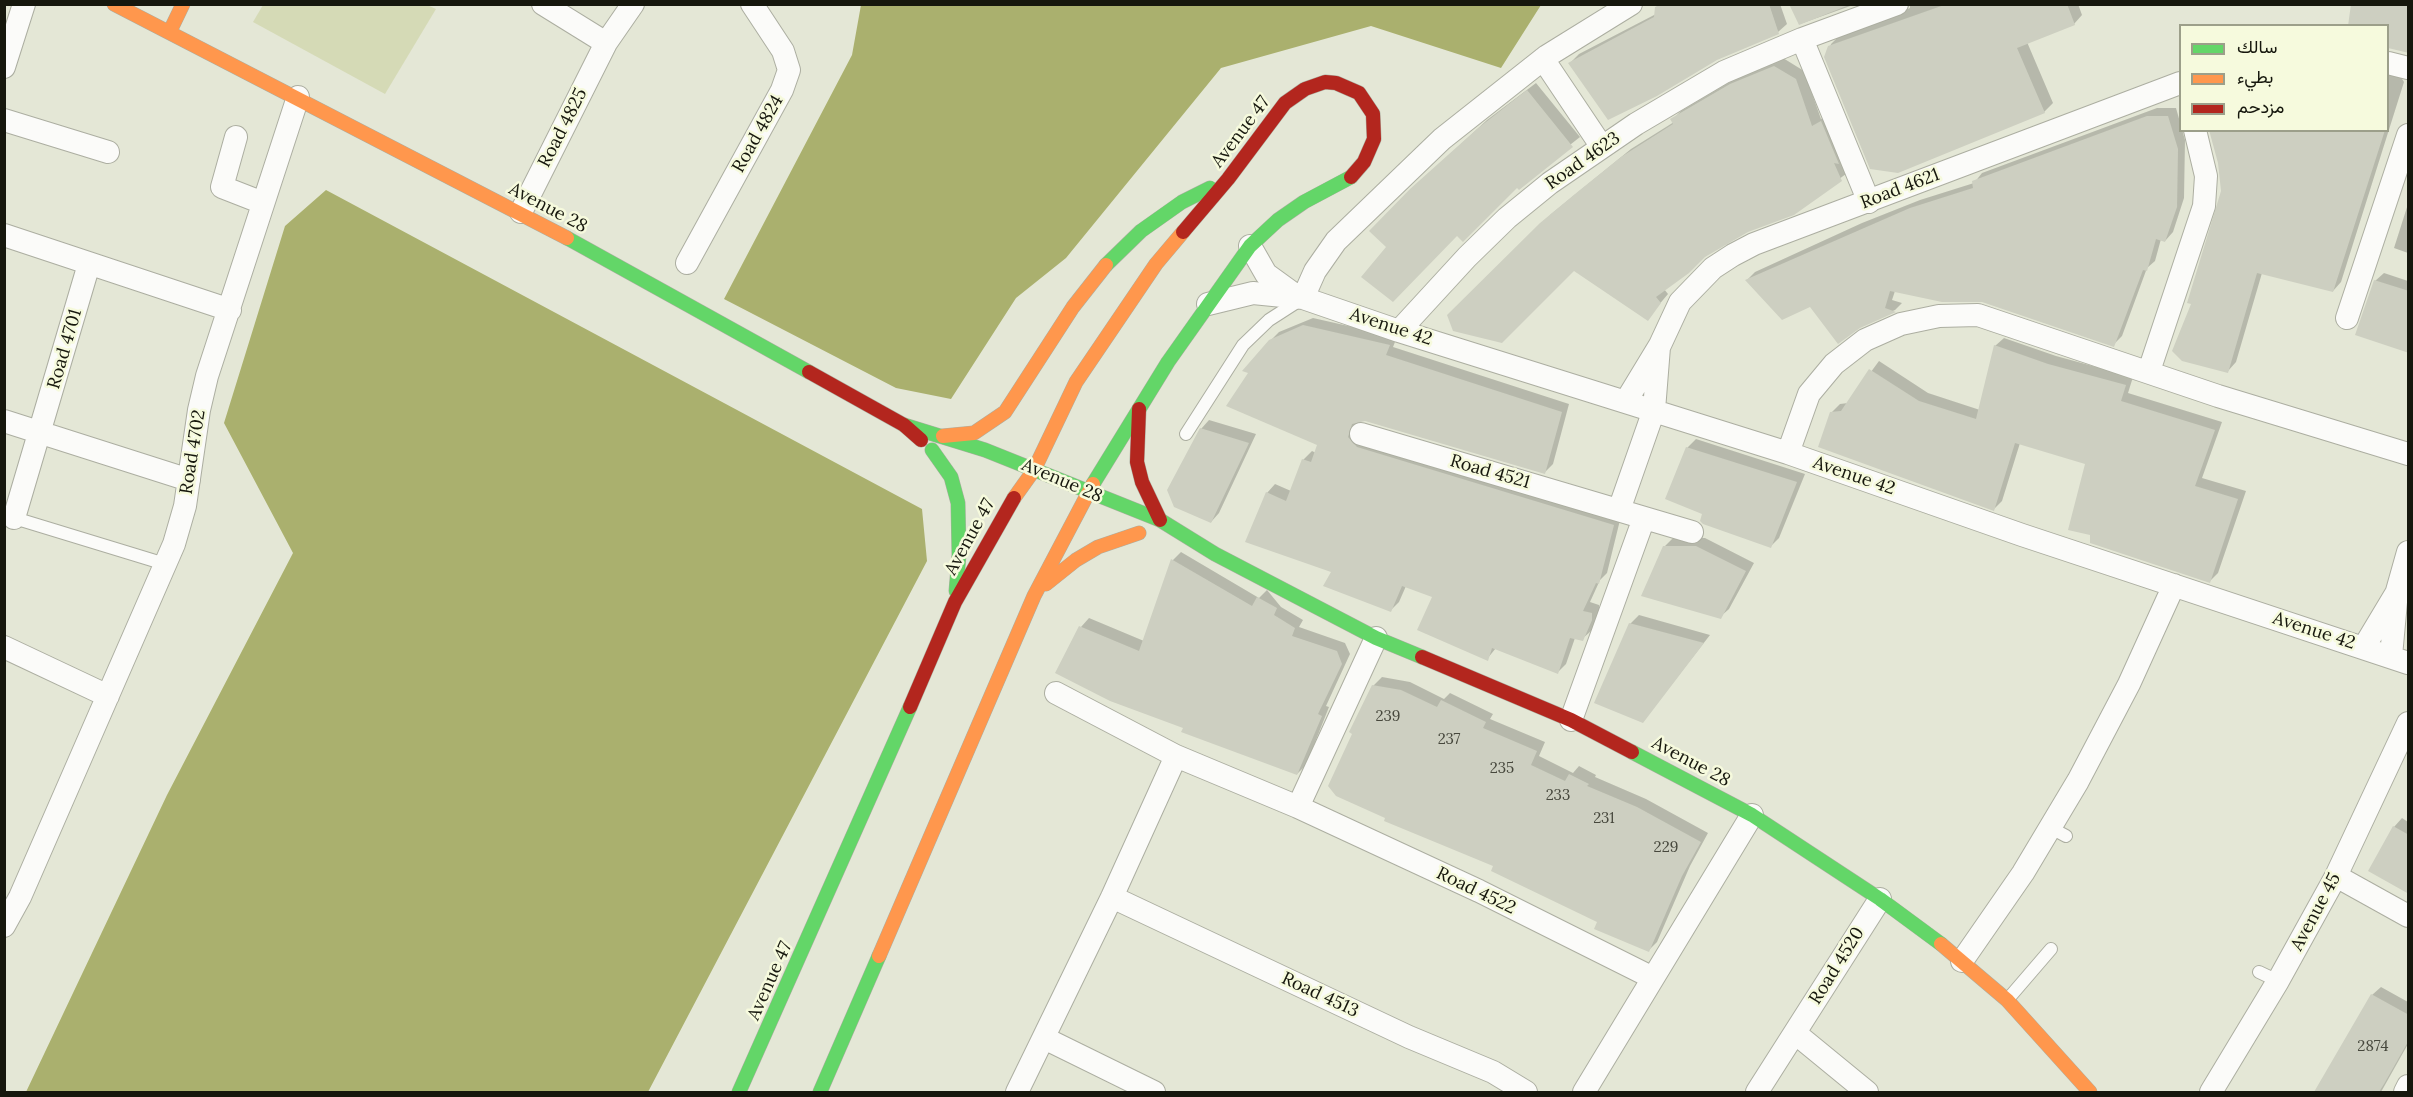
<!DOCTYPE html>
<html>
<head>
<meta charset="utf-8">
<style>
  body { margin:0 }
  #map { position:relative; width:2413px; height:1097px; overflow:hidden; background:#e4e7d6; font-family:Lora,Vazirmatn,serif }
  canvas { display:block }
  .frame { position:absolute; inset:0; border:6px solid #16170d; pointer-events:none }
  .legend { position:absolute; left:2179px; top:24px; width:210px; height:108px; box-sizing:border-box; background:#f6fadd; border:2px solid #9c9f8a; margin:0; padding:8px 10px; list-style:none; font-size:18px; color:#16170d }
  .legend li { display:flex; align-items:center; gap:12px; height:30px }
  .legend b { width:30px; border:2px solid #9c9f8a }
</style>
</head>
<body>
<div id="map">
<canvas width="2413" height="1097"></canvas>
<div class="frame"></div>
<ul class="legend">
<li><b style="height:8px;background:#63d668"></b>سالك</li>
<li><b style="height:8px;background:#ff974d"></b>بطيء</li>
<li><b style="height:8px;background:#b3261e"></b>مزدحم</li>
</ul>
</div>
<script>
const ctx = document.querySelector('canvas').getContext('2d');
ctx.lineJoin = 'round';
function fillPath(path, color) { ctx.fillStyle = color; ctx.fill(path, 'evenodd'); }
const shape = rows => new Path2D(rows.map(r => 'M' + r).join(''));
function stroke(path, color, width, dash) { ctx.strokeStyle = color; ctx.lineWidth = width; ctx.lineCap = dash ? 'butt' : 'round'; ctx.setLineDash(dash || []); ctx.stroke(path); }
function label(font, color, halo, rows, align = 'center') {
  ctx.font = font + ' Lora,serif'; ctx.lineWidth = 5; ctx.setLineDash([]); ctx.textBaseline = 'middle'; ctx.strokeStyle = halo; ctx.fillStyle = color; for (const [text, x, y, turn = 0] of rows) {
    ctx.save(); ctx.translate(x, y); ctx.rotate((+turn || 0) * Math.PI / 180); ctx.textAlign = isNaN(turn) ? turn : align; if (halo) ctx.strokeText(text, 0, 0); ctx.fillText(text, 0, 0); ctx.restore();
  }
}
fillPath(shape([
  [427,5,436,9,385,94,253,22,263,5]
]), '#d5dab6');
fillPath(shape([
  [861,5,861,4,1541,5,1501,68,1371,26,1221,68,1066,258,1016,298,951,399,896,388,724,299,852,55],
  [326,190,922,509,927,561,648,1092,26,1092,167,795,293,553,224,423,285,226]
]), '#aab06e');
fillPath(shape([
  [1660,4,1780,4,1787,24,1778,32,1570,63,1579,54,1656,14],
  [1791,4,1856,4,1800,24],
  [1910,4,2078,4,2082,15,2074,24,2027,42,2053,103,2044,112,1826,57,1831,44,1840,35,1910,8],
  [1783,58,1804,71,1821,119,1830,114,1850,171,1793,213,1747,231,1705,256,1664,289,1668,294,1647,319,1550,215,1631,149,1674,122,1672,120,1681,111,1740,76],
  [2388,66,2396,69,2404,82,2341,282,2333,291,2262,273,2236,362,2228,371,2194,303,2222,191,2220,162,2211,130,2388,130],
  [1536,83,1580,137,1457,234,1389,247,1421,181,1487,120],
  [2157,108,2176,108,2185,140,2184,198,2173,232,2165,241,2161,239,2155,261,2147,268,2122,336,2113,345,1982,301,1895,291,1892,300,1902,303,1895,310,1859,326,1747,280,1755,272,1862,223,1920,200,1974,183,1982,173],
  [2408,204,2408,253,2394,248],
  [2384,273,2408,281,2408,351,2375,281],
  [1313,318,1397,337,1393,347,1569,404,1553,464,1544,473,1365,420,1358,421,1355,428,1621,516,1607,573,1600,580,1590,602,1599,605,1599,610,1591,631,1582,639,1575,638,1566,664,1558,672,1496,648,1487,659,1434,596,1406,586,1399,602,1391,610,1333,571,1267,493,1275,484,1291,491,1303,460,1312,451,1316,453,1319,444,1270,341,1279,332],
  [2004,338,2056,356,2133,377,2128,393,2222,422,2202,478,2246,491,2218,573,2210,581,2087,463,2020,443,2002,501,1994,509,1832,412,1840,404,1848,403,1879,361,1928,393,1980,410,1995,346],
  [1209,420,1256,434,1219,513,1211,522,1201,429],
  [1696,439,1805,474,1779,538,1771,546,1704,513,1687,448],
  [1673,538,1705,538,1754,563,1729,609,1720,617,1664,547],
  [1181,552,1259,598,1267,590,1281,607,1303,620,1299,627,1345,643,1350,654,1326,706,1329,707,1306,765,1297,774,1057,673,1081,627,1089,618,1144,641,1173,560],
  [1639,615,1710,635,1643,721,1630,624],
  [1382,677,1410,682,1444,699,1450,693,1493,714,1490,719,1545,742,1539,756,1573,773,1579,766,1596,775,1595,777,1646,799,1708,833,1690,866,1657,942,1649,950,1495,865,1373,686],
  [2402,818,2408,822,2408,892,2394,827],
  [2381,987,2408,1002,2408,1044,2381,1092,2315,1092,2372,995]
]), '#0003');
fillPath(shape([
  [1661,4,1769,4,1779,34,1717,60,1657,96,1608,120,1568,63,1654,17,1655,7],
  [1789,4,1849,4,1849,5,1799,25],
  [1947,4,2067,4,2075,25,2017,48,2045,113,1898,173,1870,169,1824,57,1828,46],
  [2351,4,2409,4,2409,53,2388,48,2388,26,2348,26],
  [1774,66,1796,79,1812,126,1821,121,1839,164,1834,163,1842,181,1794,215,1748,232,1705,257,1689,273,1656,297,1661,303,1648,321,1574,271,1502,343,1453,331,1447,315,1540,223,1575,194,1621,157,1673,124,1670,119,1730,84],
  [1527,90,1573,147,1519,190,1517,188,1463,242,1457,236,1393,302,1361,277,1386,247,1369,231,1410,189,1477,129],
  [2147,116,2168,116,2178,149,2177,207,2165,242,2156,239,2147,271,2143,270,2114,347,1982,302,1942,302,1890,291,1885,308,1896,312,1860,328,1838,344,1810,307,1782,320,1745,280,1910,208,1973,188,1972,181],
  [2209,130,2385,130,2333,292,2257,273,2228,373,2182,361,2172,351,2191,304,2187,303,2221,191,2218,163],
  [2374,280,2409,291,2409,353,2355,335],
  [1303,325,1390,345,1386,355,1562,412,1545,474,1365,421,1352,424,1348,437,1357,447,1614,525,1599,584,1596,583,1583,611,1592,613,1592,620,1583,641,1570,638,1558,674,1492,648,1488,661,1417,630,1432,597,1402,586,1391,612,1323,586,1331,572,1245,542,1266,492,1286,501,1302,459,1311,462,1317,445,1226,406,1248,373,1242,371,1269,340],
  [1994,345,2048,364,2126,385,2121,401,2215,430,2195,486,2238,499,2210,583,2090,543,2090,535,2068,530,2085,464,2015,443,1994,511,1818,447,1830,412,1841,411,1869,369,1919,401,1976,419],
  [1200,428,1249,443,1211,523,1174,507,1167,490],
  [1686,447,1797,482,1771,548,1703,524,1700,521,1702,514,1665,499],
  [1663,546,1696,546,1746,571,1721,619,1641,596],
  [1171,559,1252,606,1257,597,1277,608,1274,615,1295,628,1292,636,1337,651,1342,664,1318,714,1322,716,1297,775,1181,732,1183,728,1110,701,1055,673,1079,626,1139,651],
  [1629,623,1704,643,1643,723,1594,703],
  [1372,685,1401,690,1437,707,1441,700,1486,722,1483,728,1537,751,1531,765,1565,781,1569,774,1589,784,1587,786,1637,807,1701,842,1682,876,1649,952,1594,929,1597,922,1491,871,1493,866,1384,821,1385,818,1336,796,1328,786,1352,734,1349,732],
  [2393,826,2409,835,2409,894,2368,871],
  [2371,994,2409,1015,2409,1040,2384,1084,2379,1092,2314,1092]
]), '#cdcfc1');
const lane = shape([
  [1186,434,1243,345,1269,320,1300,300],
  [11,517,165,564],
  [2051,828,2066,836],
  [2259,972,2278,981],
  [2008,999,2051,949]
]);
const street = shape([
  [543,4,606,43],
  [1802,39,1869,202],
  [1543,59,1602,147],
  [2388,63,2408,68],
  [4,67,24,4],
  [4,120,108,152],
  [236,137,222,187,263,203],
  [521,212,606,43,633,4],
  [4,235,230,310],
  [1250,246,1266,274,1295,295],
  [687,263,782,90,789,70,783,51,752,4],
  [1303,298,1315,271,1336,241,1442,139,1547,56,1631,4],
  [1208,304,1253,293,1303,298,1399,331,1788,453,2022,535,2408,663],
  [2347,318,2408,135],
  [1399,331,1467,257,1507,218,1550,183,1636,124,1724,72,1802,39,1897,4],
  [2149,371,2204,206,2206,176,2195,130],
  [1626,401,1660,345,1680,302,1713,268,1733,255,1754,244,2180,83],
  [4,421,189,480],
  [1361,434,1692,532],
  [1788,453,1809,394,1834,364,1865,340,1901,324,1939,316,1978,315,2218,396,2408,454],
  [1619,510,1654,410,1659,347],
  [14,518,89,264],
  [4,647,108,696],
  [2364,647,2397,592],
  [2391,656,2397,591,2408,552],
  [1056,693,1176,756,1298,807,1479,891,1653,978],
  [1571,720,1644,518],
  [1298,807,1376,638],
  [2336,876,2408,916],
  [1112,897,1409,1037,1493,1072,1526,1092],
  [4,926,20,897,174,544,185,506,199,410,207,376,298,97],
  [1962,961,2023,873,2078,781,2129,684,2174,585],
  [1795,1033,1867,1092],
  [1044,1038,1154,1092],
  [1017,1092,1112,897,1176,756],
  [1584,1092,1752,815],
  [1757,1092,1880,899],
  [2211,1092,2278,981,2336,876,2408,723],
  [2405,1092,2408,1086]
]);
const fast = shape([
  [567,238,809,372],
  [1106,265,1141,231,1182,202,1210,188],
  [904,425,985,450,1160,520,1215,554,1376,638,1422,657],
  [932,450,951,477,958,503,959,555,956,591],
  [1093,484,1168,362,1250,246,1278,220,1304,202,1351,177],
  [1632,752,1752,815,1880,899,1941,944],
  [739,1092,910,707],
  [820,1092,879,956]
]);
const slow = shape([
  [114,4,567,238],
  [170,31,183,4],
  [943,436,974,433,1005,412,1073,307,1106,265],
  [1014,498,1034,470,1076,382,1156,264,1183,232],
  [1046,584,1076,560,1098,547,1139,533],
  [1941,944,2007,1000,2090,1092],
  [879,956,1034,596,1093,484]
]);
const jam = shape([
  [1183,232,1228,179,1285,103,1305,89,1325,82,1336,83,1359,93,1373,114,1374,139,1364,162,1351,177],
  [809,372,904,425,921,440],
  [1139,409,1137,462,1142,482,1160,520],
  [1422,657,1571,720,1632,752],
  [910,707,955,602,1014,498]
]);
stroke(lane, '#acaea1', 14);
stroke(street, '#acaea1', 24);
stroke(fast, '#acaea1', 15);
stroke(slow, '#acaea1', 15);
stroke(jam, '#acaea1', 15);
stroke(lane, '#fbfbf9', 12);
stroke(street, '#fbfbf9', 22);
stroke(fast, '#63d668', 14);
stroke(slow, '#ff974d', 14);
stroke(jam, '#b3261e', 14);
label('15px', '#46473c', null, [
  ["239",1388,717],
  ["237",1449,740],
  ["235",1502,769],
  ["233",1558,796],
  ["231",1604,819],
  ["229",1666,848],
  ["2874",2373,1047]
]);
label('18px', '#16170d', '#f6fadd', [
  ["Road 4825",563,128,-63],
  ["Avenue 47",1241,132,-53],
  ["Road 4824",758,134,-61],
  ["Road 4623",1583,161,-35],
  ["Road 4621",1900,189,-21],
  ["Avenue 28",548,208,28],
  ["Avenue 42",1391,327,18],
  ["Road 4701",65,349,-74],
  ["Road 4702",193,452,-81],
  ["Road 4521",1490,472,16],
  ["Avenue 42",1854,476,19],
  ["Avenue 28",1062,481,23],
  ["Avenue 47",970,537,-61],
  ["Avenue 42",2314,631,18],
  ["Avenue 28",1691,762,28],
  ["Road 4522",1476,891,26],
  ["Avenue 45",2316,912,-62],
  ["Road 4520",1837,966,-58],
  ["Avenue 47",770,981,-66],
  ["Road 4513",1320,995,25]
]);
</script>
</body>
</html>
